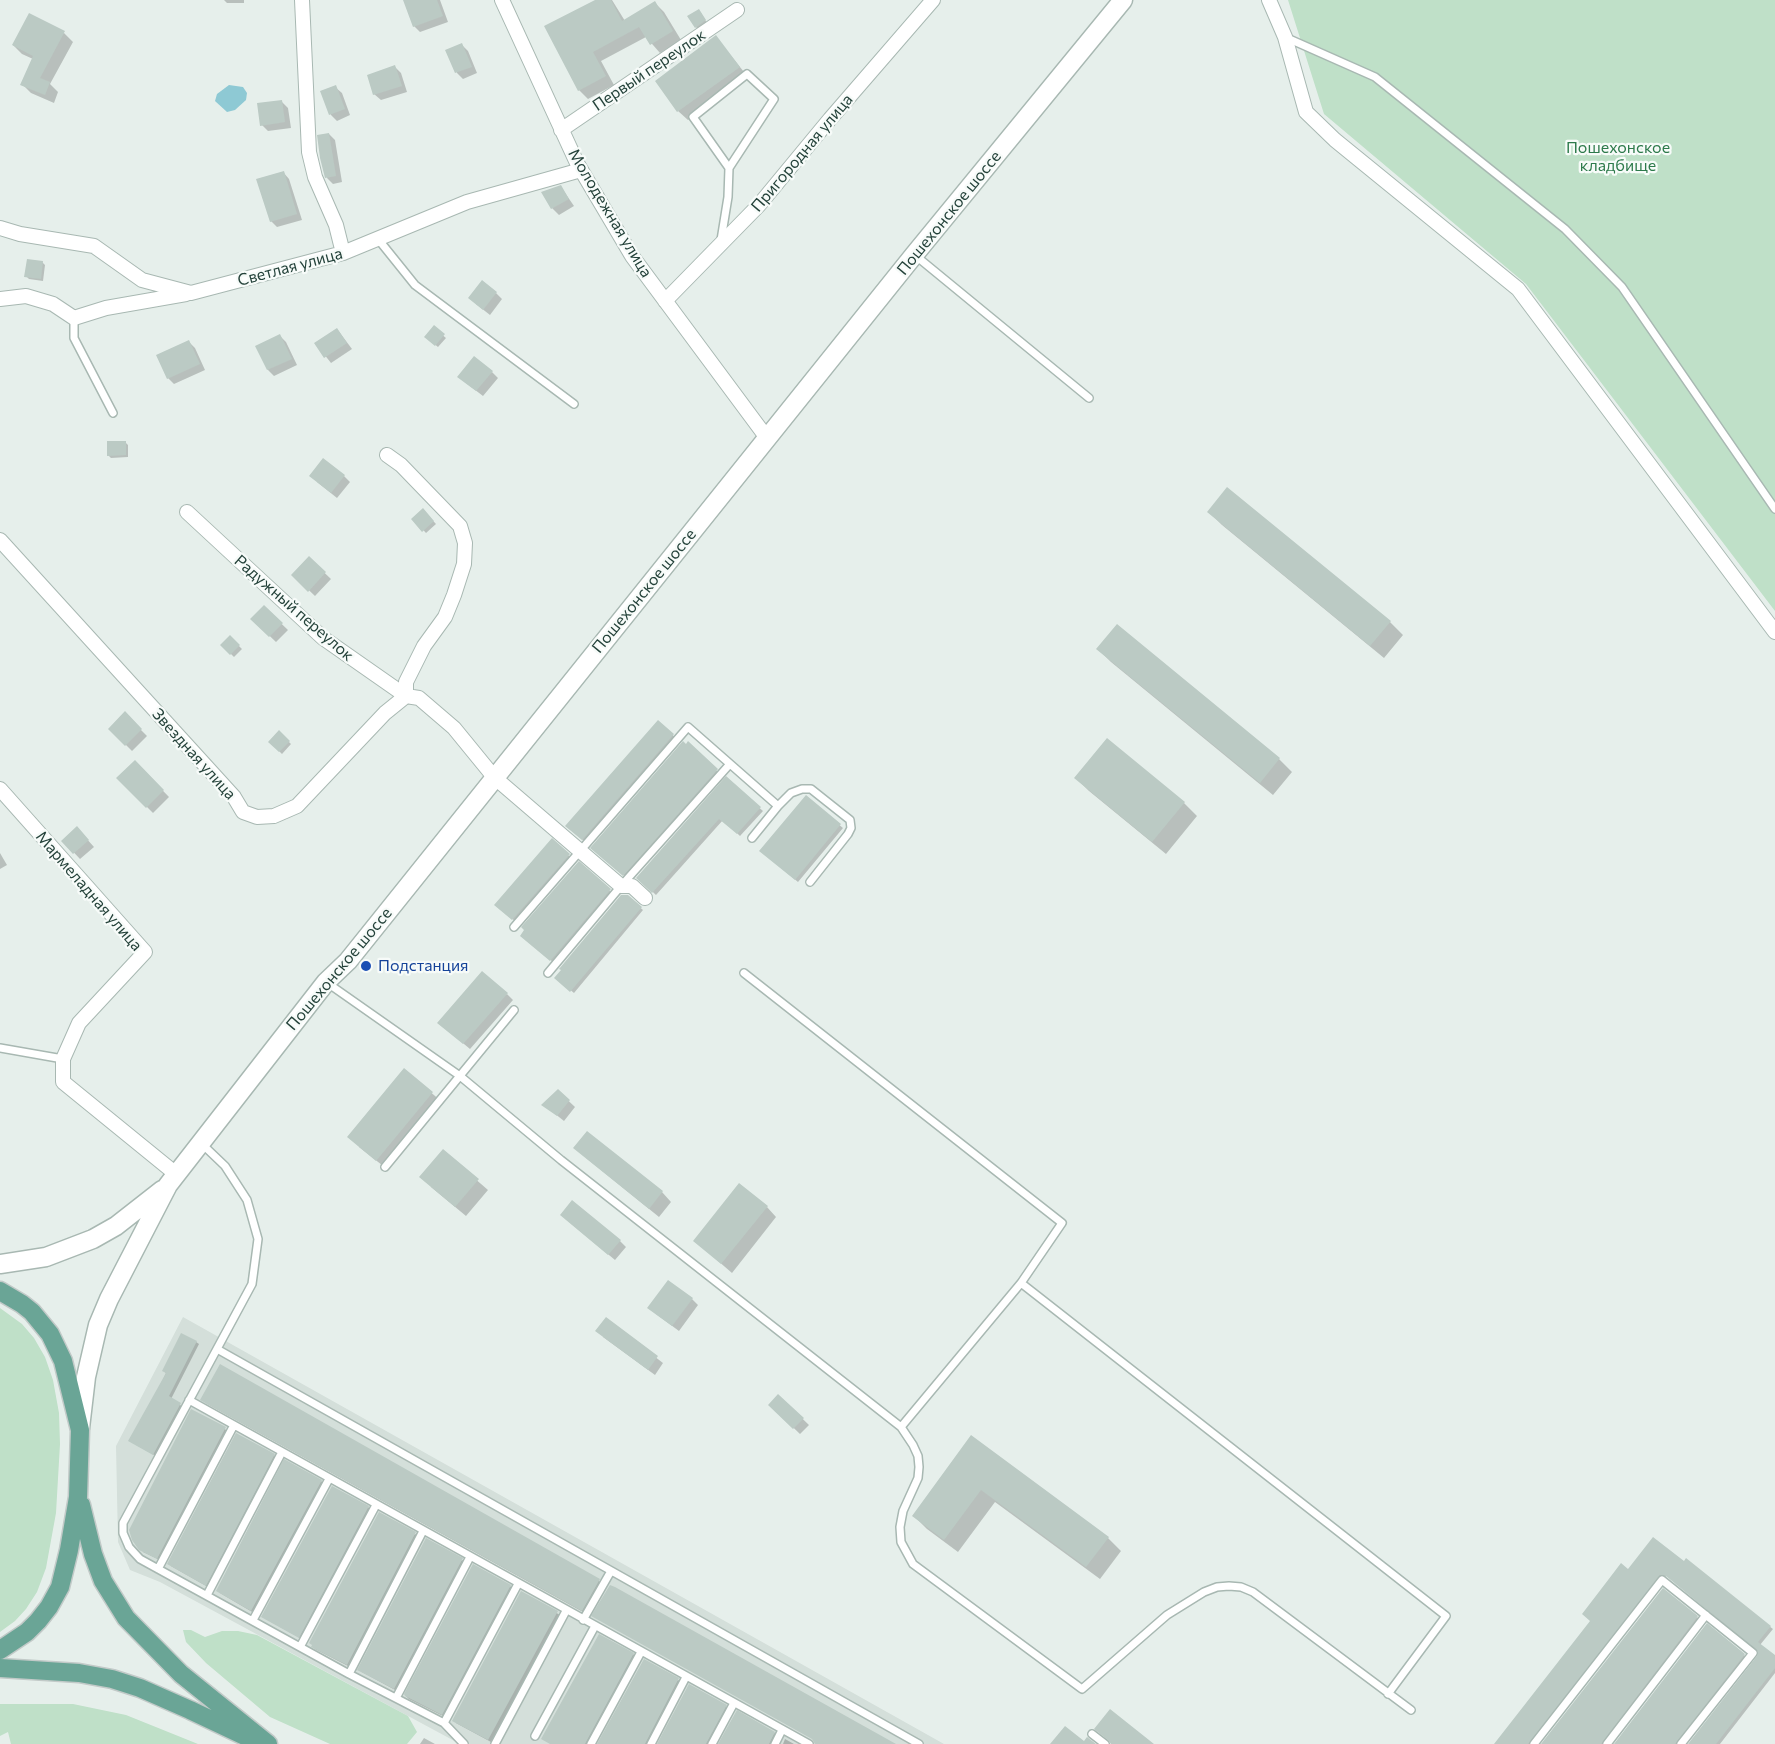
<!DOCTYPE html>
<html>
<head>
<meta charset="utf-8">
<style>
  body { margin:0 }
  canvas { display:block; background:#e6efeb }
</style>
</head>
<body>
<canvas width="1775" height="1744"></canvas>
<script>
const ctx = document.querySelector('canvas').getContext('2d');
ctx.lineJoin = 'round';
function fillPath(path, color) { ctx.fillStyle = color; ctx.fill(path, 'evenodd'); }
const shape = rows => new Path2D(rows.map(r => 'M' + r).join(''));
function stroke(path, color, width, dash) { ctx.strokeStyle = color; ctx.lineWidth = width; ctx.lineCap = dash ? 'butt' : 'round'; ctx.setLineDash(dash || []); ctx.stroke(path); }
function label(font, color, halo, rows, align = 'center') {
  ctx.font = font + ' Commissioner,sans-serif'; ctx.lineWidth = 4.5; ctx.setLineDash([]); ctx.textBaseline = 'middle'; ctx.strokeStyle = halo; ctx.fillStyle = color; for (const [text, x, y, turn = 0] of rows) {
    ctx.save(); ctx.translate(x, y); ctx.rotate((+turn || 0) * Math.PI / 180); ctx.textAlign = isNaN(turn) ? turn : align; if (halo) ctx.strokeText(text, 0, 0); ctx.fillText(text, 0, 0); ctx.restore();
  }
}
fillPath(shape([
  [183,1317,944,1744,460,1744,160,1582,130,1570,118,1542,116,1446]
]), '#d4dfda');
fillPath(shape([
  [1288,0,1775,0,1775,611,1526,284,1324,114],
  [0,1308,22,1324,34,1338,45,1357,53,1380,59,1413,60,1444,56,1513,46,1568,37,1592,26,1609,15,1621,0,1632],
  [183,1630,191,1630,205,1637,222,1631,238,1631,257,1635,408,1716,417,1732,407,1744,330,1744,270,1717,206,1663,186,1642],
  [0,1704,73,1704,126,1715,198,1744,11,1744,8,1732,0,1736]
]), '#bfe0c8');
fillPath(shape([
  [229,85,243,87,247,93,246,100,235,110,227,112,215,101,217,94]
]), '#8ec9d4');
fillPath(shape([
  [224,0,244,0,244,3,227,3],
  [405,0,440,0,448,22,420,32,414,26],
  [598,0,612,0,625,21,655,3,664,12,681,40,660,53,646,37,601,61,614,85,588,99,579,90],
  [701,13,707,23,698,30,696,27],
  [64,33,73,42,50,84,58,92,54,103,31,93,22,84,33,59,22,54,13,45],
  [716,37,748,77,688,120,678,111],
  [462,45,468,51,477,73,463,79,457,73,447,51],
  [395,67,401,73,407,92,381,100,374,94],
  [335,87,342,93,350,115,337,121,331,115,322,92],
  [281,101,288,108,291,128,268,131,262,125],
  [329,134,335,140,342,182,333,184,327,178],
  [283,172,289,179,302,220,277,227,271,221],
  [561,187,574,206,559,215,552,208,543,193],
  [42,262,45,265,43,281,29,279,26,276],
  [496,293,502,299,490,315,476,304],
  [434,328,446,338,438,347,426,337],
  [337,329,352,349,331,363,316,344],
  [280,336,286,342,297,365,274,376,268,370,257,347],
  [189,342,195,348,205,370,174,384,168,378],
  [492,372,498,378,483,396,466,383],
  [125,442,128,445,128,457,111,458,108,455],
  [344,476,350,482,337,498,317,482],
  [423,510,436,524,426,533,413,519],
  [1209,512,1390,622,1403,635,1384,658,1222,525],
  [309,558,331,579,315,596,293,575],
  [264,607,288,630,276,642,252,619],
  [230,637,242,649,234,657,222,645],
  [1098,649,1279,759,1292,772,1273,795,1111,662],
  [125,714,147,736,132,751,110,729],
  [658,722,676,738,585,842,567,826],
  [279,732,291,744,282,754,270,742],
  [1107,740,1184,803,1197,816,1166,854,1089,791,1076,778],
  [688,744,719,773,626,877,592,848],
  [135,762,169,797,153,813,118,778],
  [726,779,763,811,740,836,723,820,656,895,638,878],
  [806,797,843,828,798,882,763,853],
  [77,828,94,847,80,859,63,841],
  [552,841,571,858,516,922,496,905],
  [0,853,7,865,0,869],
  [579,864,612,893,554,963,522,935],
  [628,897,643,910,574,993,556,978],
  [507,994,513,1000,470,1049,446,1029],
  [405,1070,442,1102,387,1169,359,1147],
  [558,1091,575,1107,564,1121,544,1105],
  [443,1151,488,1190,466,1216,431,1187],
  [585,1157,662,1192,671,1202,659,1217],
  [767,1207,776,1217,732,1273,695,1241],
  [568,1221,620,1241,626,1247,615,1260],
  [692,1299,698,1305,679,1331,656,1314],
  [606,1319,663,1363,655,1375,603,1337],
  [196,1342,199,1344,171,1399,183,1407,156,1456,133,1443,166,1373,164,1371],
  [779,1396,809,1425,800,1434,770,1405],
  [204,1402,599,1581,601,1583,585,1613],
  [192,1411,228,1431,160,1560,143,1552],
  [972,1437,1108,1538,1121,1551,1100,1579,995,1502,958,1552,927,1529,914,1516],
  [274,1455,276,1458,208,1587,171,1566],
  [321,1481,324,1484,254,1613,220,1593],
  [368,1507,371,1510,302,1639,266,1619],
  [415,1534,418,1536,350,1667,315,1649,313,1645],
  [1653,1539,1773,1629,1760,1645,1775,1656,1775,1673,1720,1744,1690,1744,1760,1655,1758,1649,1667,1576,1660,1579,1533,1744,1495,1744,1592,1621],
  [462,1560,465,1562,397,1691,362,1672],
  [510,1586,513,1589,445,1717,409,1699,406,1696],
  [521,1593,560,1615,491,1742,456,1723],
  [1697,1617,1700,1620,1605,1744,1543,1744],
  [633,1654,636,1657,588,1744,551,1744],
  [1744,1655,1747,1658,1679,1744,1616,1744],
  [678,1680,681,1682,648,1744,599,1744],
  [726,1706,728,1709,709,1744,659,1744],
  [774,1733,777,1735,773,1744,720,1744],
  [424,1738,435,1744,420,1744],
  [785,1739,794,1744,783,1744]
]), '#0003');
fillPath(shape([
  [403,0,437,0,443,16,413,27],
  [595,0,611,0,622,21,655,1,673,31,650,45,639,27,593,52,606,76,578,91,544,26],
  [699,9,706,20,695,28,687,16],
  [29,13,65,31,40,78,50,82,45,95,20,85,33,56,12,45],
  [716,35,740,67,677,112,655,81],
  [462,43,472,67,455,73,445,50],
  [395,65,402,86,373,95,367,75],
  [336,85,345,109,329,115,320,91],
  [282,100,285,122,260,126,257,103],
  [329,133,336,176,325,178,320,158,317,135],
  [284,171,297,214,270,222,256,179],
  [561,185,569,199,551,209,541,192],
  [27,259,43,261,41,279,24,277],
  [482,280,497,292,483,310,468,298],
  [434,325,445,334,435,346,424,337],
  [337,328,347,343,324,358,314,343],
  [280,334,292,359,267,370,255,346],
  [189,340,200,364,167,379,156,355],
  [474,356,493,371,476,391,457,377],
  [107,441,126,441,126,455,107,456],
  [323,458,345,475,331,493,309,476],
  [1227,487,1391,621,1370,646,1207,512],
  [423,508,434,521,422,532,411,519],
  [309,556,326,572,308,592,291,575],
  [264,605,283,623,269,637,250,619],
  [1117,624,1280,758,1260,783,1096,649],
  [230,635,240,645,230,655,220,645],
  [125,711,142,729,125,746,108,729],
  [658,720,674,734,582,840,565,826],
  [279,730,290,741,279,752,268,742],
  [1107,738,1185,802,1152,842,1074,778],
  [683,741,686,744,688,741,718,769,623,876,590,848],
  [135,760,164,790,146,808,116,778],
  [726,776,761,807,737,834,719,819,652,893,636,878],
  [806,795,841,824,795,880,759,851],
  [77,826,89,840,73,854,61,841],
  [552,838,570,854,512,920,494,905],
  [579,861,611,889,550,961,520,936,524,930,521,927],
  [621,895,628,895,642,907,570,992,554,978,561,970,559,969],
  [482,971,508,993,463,1044,437,1023],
  [404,1068,433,1092,376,1161,347,1137],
  [558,1089,570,1100,557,1116,541,1105],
  [587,1131,663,1191,649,1209,573,1148],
  [443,1149,479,1179,455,1207,419,1177],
  [739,1183,768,1206,721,1264,693,1241],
  [572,1200,621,1240,608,1255,560,1215],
  [668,1280,693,1298,672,1326,647,1308],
  [606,1317,658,1356,648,1370,595,1331],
  [181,1333,197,1341,169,1396,181,1403,153,1455,128,1441,166,1373,162,1371],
  [220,1364,600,1579,582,1611,200,1400],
  [778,1394,804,1418,793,1429,768,1405],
  [191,1409,226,1427,157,1559,139,1550,132,1540,129,1530],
  [236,1433,275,1454,206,1586,167,1564],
  [971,1435,1109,1537,1086,1567,981,1490,944,1540,912,1516],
  [284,1459,322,1480,251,1611,216,1591],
  [332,1486,369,1506,299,1638,261,1617],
  [379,1512,416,1532,347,1665,311,1647,312,1645,309,1643],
  [1653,1537,1684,1561,1686,1558,1771,1626,1758,1642,1775,1655,1775,1668,1716,1744,1688,1744,1757,1656,1758,1652,1666,1576,1660,1575,1528,1744,1494,1744,1590,1621,1582,1614,1605,1584,1621,1563,1628,1569],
  [426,1538,463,1558,394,1689,357,1670],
  [473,1564,511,1585,442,1715,405,1696,404,1694],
  [610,1585,615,1587,896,1744,815,1744,812,1739,591,1616],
  [1663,1588,1698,1616,1601,1744,1541,1744],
  [521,1591,558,1611,488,1740,452,1721],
  [1707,1623,1745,1654,1675,1744,1614,1744],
  [599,1634,634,1653,585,1744,550,1744,541,1739],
  [644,1659,679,1678,645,1744,597,1744],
  [689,1684,727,1705,706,1744,657,1744],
  [1110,1709,1154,1744,1111,1744,1108,1740,1094,1729],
  [737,1710,775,1732,769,1744,718,1744],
  [1065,1726,1084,1741,1087,1737,1096,1744,1050,1744]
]), '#bbcac4');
const service = shape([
  [1287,38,1375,77,1565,229,1622,287,1775,509],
  [378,239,415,285,574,404],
  [721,240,728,197,729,168,693,117,747,74,774,99,729,168],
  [916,256,1089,398],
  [74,318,74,338,113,413],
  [752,838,778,806],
  [514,927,688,727,778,806,791,793,802,789,811,789,850,820,851,828,848,834,810,882],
  [548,973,621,886,729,765],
  [326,982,460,1076,561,1160,901,1427,1021,1283,1062,1223,744,973],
  [0,1048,63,1059],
  [202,1144,225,1166,247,1200,258,1239,252,1284,123,1523,123,1533,129,1547,140,1559,349,1674,444,1723,464,1744],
  [385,1167,514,1010],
  [1021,1283,1446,1616,1388,1694],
  [217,1349,919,1744],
  [189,1400,809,1744],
  [901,1427,913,1445,918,1456,919,1467,918,1478,903,1511,900,1527,901,1542,913,1564,1082,1689,1167,1615,1204,1592,1217,1587,1229,1586,1241,1587,1253,1592,1411,1710],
  [158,1569,234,1425],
  [207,1595,282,1452],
  [253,1620,329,1479],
  [583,1620,611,1571],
  [300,1647,376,1505],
  [349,1674,423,1531],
  [396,1698,470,1557],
  [444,1723,518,1584],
  [1092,1734,1105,1744],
  [535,1736,595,1626],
  [495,1744,566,1611],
  [591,1744,641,1652],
  [651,1744,686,1677],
  [712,1744,734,1703],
  [775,1744,782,1730],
  [1534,1744,1662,1580,1753,1653,1681,1744],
  [1607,1744,1706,1615]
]);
const minor = shape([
  [302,0,309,152,315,177,336,225,343,253],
  [502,0,577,163,632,256,767,438],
  [1269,0,1285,37,1306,112,1335,140,1518,289,1775,632],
  [561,130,737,10],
  [0,228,20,234,94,246,142,280,191,293,343,253,467,202,581,170],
  [0,299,26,296,53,304,74,318,106,308,186,294],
  [665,301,759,205,830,119,933,0],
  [387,455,401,465,460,526,465,543,464,564,454,595,445,617,424,646,406,682,406,696],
  [187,512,323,638,406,696,419,698,454,728,494,777,621,886,632,886,645,898],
  [0,540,234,797,243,812,257,817,274,816,297,806,385,713,406,696],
  [0,789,145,952,79,1023,63,1059,63,1082,176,1174]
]);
const tertiary = shape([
  [0,1264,46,1257,93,1239,116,1226,162,1190],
  [80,1428,86,1377,98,1325,109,1299,168,1185,326,982,348,961,914,255,1123,0]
]);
const primary = shape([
  [0,1291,22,1304,32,1312,50,1334,63,1361,80,1430,78,1497,69,1550,60,1587,49,1607,38,1621,27,1632,0,1650],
  [81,1505,93,1554,103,1581,126,1618,181,1674,268,1744],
  [0,1668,79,1673,112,1679,140,1688,190,1710,249,1738]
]);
stroke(service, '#a8b8b2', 10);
stroke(minor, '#a8b8b2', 16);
stroke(tertiary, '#a8b8b2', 21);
stroke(primary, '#c2cac8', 21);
stroke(service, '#fff', 7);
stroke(minor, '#fff', 14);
stroke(tertiary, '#fff', 18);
stroke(primary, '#6aa596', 18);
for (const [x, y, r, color] of [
  [366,966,6,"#1a4fb4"]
]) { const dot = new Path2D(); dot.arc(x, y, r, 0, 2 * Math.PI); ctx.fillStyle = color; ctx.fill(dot); stroke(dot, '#f7fbf9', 2); }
label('16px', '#24423a', '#f7fbf9', [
  ["Первый переулок",649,70,-34],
  ["Пригородная улица",802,153,-50],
  ["Молодежная улица",610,213,59],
  ["Пошехонское шоссе",949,213,-51],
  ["Светлая улица",290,267,-15],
  ["Пошехонское шоссе",644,591,-51],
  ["Радужный переулок",294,608,41],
  ["Звездная улица",194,754,48],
  ["Мармеладная улица",89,891,49],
  ["Пошехонское шоссе",339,969,-50]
]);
label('16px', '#2d7a4b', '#f7fbf9', [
  ["Пошехонское",1618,148],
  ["кладбище",1618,166]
]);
label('16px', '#164399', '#f7fbf9', [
  ["Подстанция",378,966]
], 'left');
</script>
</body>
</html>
